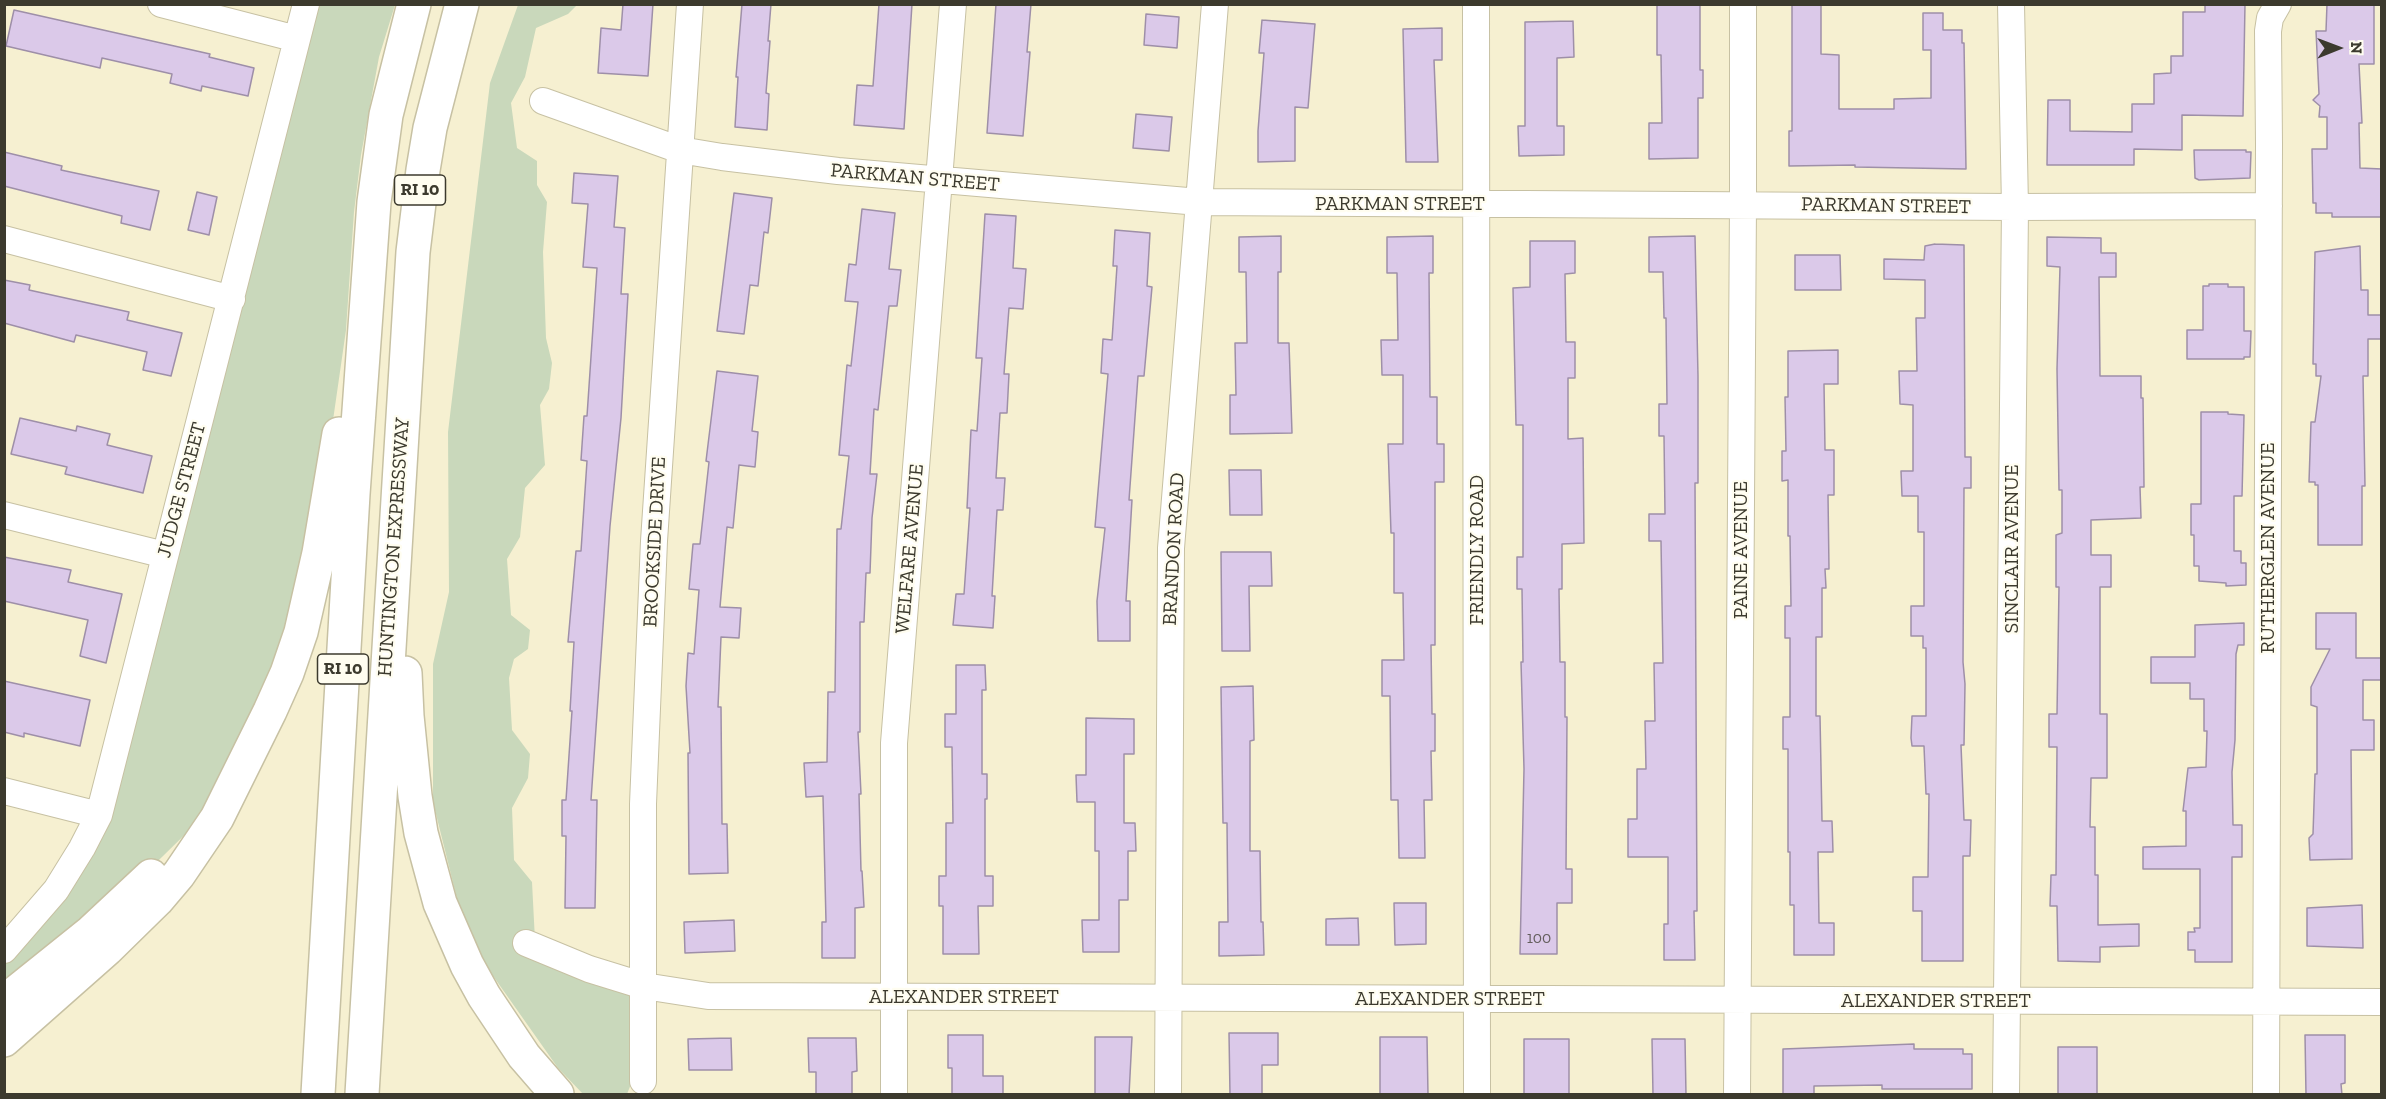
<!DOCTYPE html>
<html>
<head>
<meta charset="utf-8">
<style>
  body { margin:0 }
  #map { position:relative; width:2386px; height:1099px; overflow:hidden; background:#f6f0d1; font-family:"Zilla Slab",serif }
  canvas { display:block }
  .frame { position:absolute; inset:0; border:6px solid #3c3a2e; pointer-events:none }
  .north { position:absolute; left:2308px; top:18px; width:60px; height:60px; -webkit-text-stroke:4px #fffdf0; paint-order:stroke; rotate:89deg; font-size:16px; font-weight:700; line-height:24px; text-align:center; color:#3c3a2e }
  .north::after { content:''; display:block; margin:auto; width:21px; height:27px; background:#3c3a2e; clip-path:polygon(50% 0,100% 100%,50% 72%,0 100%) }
</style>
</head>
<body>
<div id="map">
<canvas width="2386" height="1099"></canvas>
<div class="frame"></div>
<div class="north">N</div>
</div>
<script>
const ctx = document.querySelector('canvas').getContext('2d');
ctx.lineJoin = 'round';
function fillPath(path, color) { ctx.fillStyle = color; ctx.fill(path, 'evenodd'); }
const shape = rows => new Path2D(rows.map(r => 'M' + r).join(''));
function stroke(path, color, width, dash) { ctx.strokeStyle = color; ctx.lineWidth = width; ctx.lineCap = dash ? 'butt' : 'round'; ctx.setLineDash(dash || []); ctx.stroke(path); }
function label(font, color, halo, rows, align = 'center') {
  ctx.font = font + ' "Zilla Slab",serif'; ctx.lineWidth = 4.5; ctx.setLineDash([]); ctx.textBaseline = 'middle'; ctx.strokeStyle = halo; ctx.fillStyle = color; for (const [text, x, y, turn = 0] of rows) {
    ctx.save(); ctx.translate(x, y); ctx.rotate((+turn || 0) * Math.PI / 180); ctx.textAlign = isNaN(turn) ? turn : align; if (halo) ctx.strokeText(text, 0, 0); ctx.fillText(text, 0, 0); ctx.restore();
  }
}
fillPath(shape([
  [308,5,395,5,379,57,361,155,354,212,346,330,313,559,300,622,213,807,63,954,5,1000,5,953,72,870],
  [518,5,577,5,568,14,536,28,525,77,511,103,517,148,537,161,537,185,547,202,543,252,546,338,552,363,549,389,540,405,545,465,525,488,520,537,507,559,511,615,530,630,528,649,514,659,509,678,512,730,530,754,528,778,512,808,514,860,532,882,536,960,584,981,636,990,635,1074,627,1094,583,1094,558,1068,467,939,433,802,433,664,449,592,448,432,490,83]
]), '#c9d8bb');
const building = shape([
  [623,4,653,4,648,76,598,73,601,28,621,30,623,4],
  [742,4,771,4,768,41,770,41,766,93,769,94,767,130,735,127,738,77,736,77,742,4],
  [879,4,912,4,904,129,854,125,857,85,873,86,879,4],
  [996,4,1031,4,1027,52,1030,52,1023,136,987,133,996,4],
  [1657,4,1700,4,1700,70,1703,70,1703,98,1698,98,1698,158,1649,159,1649,123,1662,123,1661,55,1657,55,1657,4],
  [1792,4,1821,4,1821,54,1839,55,1839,109,1894,109,1894,99,1931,98,1931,50,1923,50,1923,13,1943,13,1943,30,1962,30,1962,43,1964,43,1966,169,1855,167,1855,165,1789,166,1789,131,1792,131,1792,4],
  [2205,4,2245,4,2243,116,2182,115,2182,150,2134,149,2134,165,2047,165,2048,100,2070,100,2070,131,2132,132,2132,104,2154,104,2154,74,2171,73,2171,56,2183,56,2183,12,2205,12,2205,4],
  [2327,4,2374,4,2374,64,2359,64,2362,123,2359,123,2360,168,2382,169,2382,217,2332,217,2332,213,2316,213,2316,203,2313,203,2312,149,2327,149,2327,117,2319,117,2320,106,2313,100,2319,94,2316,31,2326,31,2327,4],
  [14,10,210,54,209,57,254,68,248,96,202,86,201,91,170,83,172,74,102,58,100,68,6,46,14,10],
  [1146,14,1179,17,1177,48,1144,45,1146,14],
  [1262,20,1315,24,1308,108,1295,107,1295,161,1258,162,1258,131,1264,53,1259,53,1262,20],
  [1573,21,1574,57,1557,58,1557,126,1564,126,1564,155,1519,156,1518,126,1525,126,1525,22,1573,21],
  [1442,28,1442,60,1434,60,1438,162,1406,162,1403,29,1442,28],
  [1136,114,1172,117,1169,151,1133,148,1136,114],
  [2194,150,2246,150,2246,152,2251,152,2250,178,2199,180,2195,178,2194,150],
  [4,152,62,166,61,170,159,191,150,230,121,223,122,216,4,186,4,152],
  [574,173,618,176,614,227,625,228,621,294,628,294,621,418,610,526,591,800,597,800,595,908,565,908,566,836,562,836,562,800,566,800,572,711,570,711,574,642,568,642,576,551,581,551,587,461,581,460,584,416,587,416,597,268,583,267,588,204,572,203,574,173],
  [197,192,217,197,209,235,188,230,197,192],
  [734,193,772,198,768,233,764,232,758,286,750,285,744,334,717,331,734,193],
  [862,209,895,213,889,269,901,270,897,306,889,306,878,410,874,409,870,474,877,474,872,518,870,573,866,573,864,622,860,622,860,732,858,732,861,794,859,794,861,871,862,871,864,907,855,908,855,958,822,958,822,922,826,922,823,796,806,797,804,763,827,762,828,692,835,692,837,529,841,529,849,456,839,455,847,365,851,366,858,302,845,301,849,264,856,265,862,209],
  [985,214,1016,216,1013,268,1026,269,1023,309,1009,308,1004,374,1009,374,1007,413,1000,413,996,478,1005,478,1003,510,997,510,992,596,995,596,993,628,953,625,956,594,964,594,970,508,967,508,971,430,977,431,982,358,976,358,985,214],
  [1115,230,1150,233,1147,286,1152,287,1144,376,1138,376,1129,500,1132,500,1126,601,1130,601,1130,641,1098,641,1097,601,1105,528,1095,527,1108,374,1101,373,1103,339,1112,340,1117,266,1113,266,1115,230],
  [1281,236,1281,272,1278,272,1278,343,1289,343,1292,433,1230,434,1230,395,1236,395,1235,343,1247,343,1246,272,1239,272,1239,237,1281,236],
  [1433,236,1433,273,1429,273,1430,397,1437,397,1437,444,1444,444,1444,482,1435,482,1435,645,1431,645,1432,714,1435,714,1435,751,1431,751,1432,800,1424,800,1425,858,1399,858,1398,800,1391,800,1390,696,1382,696,1382,660,1404,660,1403,593,1394,593,1394,533,1391,533,1388,444,1403,444,1403,375,1382,375,1381,340,1398,340,1397,273,1387,273,1387,237,1433,236],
  [1695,236,1698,376,1698,483,1695,483,1697,911,1694,911,1695,960,1664,960,1664,924,1668,924,1668,857,1628,857,1628,819,1637,819,1637,769,1646,769,1645,721,1655,721,1654,663,1663,663,1661,541,1649,541,1649,514,1665,514,1664,436,1659,436,1659,404,1667,404,1666,318,1664,318,1663,272,1649,272,1649,237,1695,236],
  [2047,237,2101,238,2101,253,2116,253,2116,277,2099,277,2100,376,2141,376,2141,398,2143,398,2144,487,2140,487,2141,518,2091,520,2091,555,2111,555,2111,587,2100,587,2100,714,2107,714,2107,778,2091,778,2090,827,2095,827,2095,875,2098,875,2098,925,2139,924,2139,946,2100,947,2100,962,2058,961,2057,906,2050,906,2051,875,2056,875,2057,747,2049,747,2049,714,2057,714,2059,587,2056,587,2056,535,2062,533,2062,490,2059,490,2057,369,2060,267,2047,266,2047,237],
  [1530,241,1575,241,1575,273,1565,274,1566,342,1575,342,1575,378,1568,378,1568,439,1583,438,1584,543,1562,544,1562,589,1559,589,1560,662,1565,662,1565,717,1567,717,1566,869,1572,869,1572,903,1557,903,1557,954,1520,954,1524,769,1521,662,1523,662,1522,589,1517,589,1517,557,1523,557,1523,425,1516,425,1513,288,1530,287,1530,241],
  [1935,244,1964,245,1965,457,1971,457,1971,488,1964,488,1963,662,1965,684,1964,745,1961,745,1964,820,1971,820,1970,856,1963,856,1963,961,1922,961,1922,911,1913,911,1913,877,1928,877,1929,794,1926,794,1924,746,1912,746,1911,738,1912,716,1926,716,1926,648,1923,648,1923,636,1911,636,1911,606,1924,606,1924,532,1918,532,1918,496,1902,496,1901,471,1913,471,1913,405,1900,404,1899,371,1917,371,1916,318,1925,318,1925,280,1884,279,1884,259,1924,260,1925,246,1935,244],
  [2360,246,2361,290,2368,290,2368,315,2382,315,2382,339,2368,339,2368,376,2363,376,2365,486,2362,486,2362,545,2318,545,2318,485,2315,485,2315,482,2309,482,2311,422,2315,422,2321,376,2316,376,2316,364,2313,364,2315,252,2360,246],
  [1795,255,1840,255,1841,290,1795,290,1795,255],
  [4,280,30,285,29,290,129,312,127,320,182,333,171,376,143,370,147,352,76,335,74,342,4,323,4,280],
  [2209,284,2228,284,2228,287,2244,287,2244,331,2251,331,2250,357,2244,357,2244,359,2187,359,2187,330,2203,330,2203,286,2209,286,2209,284],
  [1838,350,1838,384,1824,384,1825,450,1834,450,1834,495,1828,495,1829,569,1825,569,1826,588,1822,588,1822,637,1816,637,1816,716,1820,716,1822,821,1832,821,1833,852,1818,852,1819,923,1834,923,1834,955,1794,955,1794,905,1790,905,1790,852,1788,852,1788,749,1783,749,1783,717,1790,717,1790,638,1785,638,1785,606,1791,606,1790,536,1788,536,1788,480,1782,481,1782,451,1786,451,1785,397,1788,397,1788,351,1838,350],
  [717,371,758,376,752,431,758,432,755,467,739,465,733,528,727,527,720,607,741,608,739,638,721,637,718,707,721,707,722,824,727,824,728,873,689,874,688,753,690,753,686,686,688,653,694,654,699,590,689,589,693,544,700,544,709,462,706,461,717,371],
  [2201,412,2228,412,2228,414,2244,415,2242,496,2234,496,2234,551,2241,551,2241,563,2246,563,2246,585,2226,586,2226,583,2199,581,2199,566,2194,566,2194,535,2191,535,2191,504,2201,504,2201,412],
  [20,418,76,431,77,426,110,434,107,445,152,456,143,493,65,474,67,467,11,454,20,418],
  [1229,470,1261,470,1262,515,1230,515,1229,470],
  [1221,552,1271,552,1272,586,1249,586,1250,651,1222,651,1221,552],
  [4,557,71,570,68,582,122,594,106,663,80,656,88,620,4,601,4,557],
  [2316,613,2356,613,2356,658,2382,658,2382,680,2363,680,2363,720,2374,720,2374,750,2351,750,2352,859,2310,860,2309,838,2313,834,2315,774,2317,774,2317,707,2311,705,2311,687,2330,649,2316,649,2316,613],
  [2244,623,2244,645,2238,645,2236,654,2235,740,2232,772,2233,825,2242,825,2242,857,2232,857,2232,962,2195,962,2195,950,2188,950,2188,932,2195,932,2194,928,2200,928,2200,869,2143,869,2143,847,2186,846,2186,811,2183,811,2188,768,2206,767,2207,731,2204,731,2204,699,2190,699,2190,683,2151,683,2151,657,2195,657,2195,625,2244,623],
  [956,665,985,665,986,690,982,690,982,774,987,774,987,799,985,799,985,876,993,876,993,906,978,906,979,954,943,954,943,906,939,906,939,876,946,876,946,823,953,823,952,747,945,747,945,714,956,714,956,665],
  [4,681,90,700,80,746,24,733,24,737,4,732,4,681],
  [1253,686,1254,740,1250,741,1250,851,1260,851,1261,922,1263,922,1264,955,1219,956,1219,922,1228,922,1227,823,1223,823,1221,687,1253,686],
  [1086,718,1134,719,1134,754,1124,754,1124,823,1135,823,1136,851,1128,851,1128,900,1119,900,1119,952,1083,952,1082,920,1099,920,1099,851,1095,851,1095,802,1077,802,1076,775,1086,775,1086,718],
  [1394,903,1426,903,1426,944,1395,945,1394,903],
  [2362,905,2363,948,2307,946,2307,908,2362,905],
  [1358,918,1359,945,1326,945,1326,919,1358,918],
  [734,920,735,951,685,953,684,922,734,920],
  [1229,1033,1278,1033,1278,1065,1262,1065,1262,1095,1230,1095,1229,1033],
  [948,1035,983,1035,983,1076,1003,1076,1003,1095,952,1095,952,1068,948,1068,948,1035],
  [2305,1035,2345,1035,2345,1083,2341,1084,2342,1095,2306,1095,2305,1035],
  [1095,1037,1132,1037,1129,1095,1095,1095,1095,1037],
  [1380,1037,1427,1037,1428,1095,1380,1095,1380,1037],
  [731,1038,732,1070,689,1070,688,1039,731,1038],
  [808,1038,856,1038,857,1071,852,1072,852,1095,816,1095,816,1072,809,1072,808,1038],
  [1524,1039,1569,1039,1569,1095,1524,1095,1524,1039],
  [1652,1039,1685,1039,1686,1095,1653,1095,1652,1039],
  [1914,1044,1914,1049,1963,1049,1963,1054,1972,1054,1972,1089,1882,1089,1882,1085,1814,1086,1814,1095,1783,1095,1783,1049,1914,1044],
  [2058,1047,2097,1047,2097,1095,2058,1095,2058,1047]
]);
fillPath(building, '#dbc9e9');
stroke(building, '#9e8fa8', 1.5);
const minor = shape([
  [161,4,297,39],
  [1476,4,1477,1094],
  [543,101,680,150,722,157,838,171,1199,202,2015,207,2269,206],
  [4,239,232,299],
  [4,515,165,555],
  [4,791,99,815],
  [526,943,589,969,644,986,708,996,2382,1002],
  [4,950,56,890,82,848,99,815,306,4],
  [643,1081,643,804,654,541,690,4],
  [894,1094,894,743,953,4],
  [1168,1094,1171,548,1215,4],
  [1737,1094,1743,204,1743,4],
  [2006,1094,2015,207,2011,4],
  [2266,1094,2269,144,2268,31,2270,18,2278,4]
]);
const motorway = shape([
  [405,673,407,716,415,796,421,833,440,903,467,965,484,996,524,1056,557,1094],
  [4,1002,91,932,151,876],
  [4,1040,107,949,157,900,179,874,217,818,270,711,287,673,301,632,319,553,339,434],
  [318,1094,353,494,374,202,386,115,414,4],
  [362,1094,413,252,423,170,430,128,462,4]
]);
stroke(minor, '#c7c1a3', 28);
stroke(motorway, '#c7c1a3', 36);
stroke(minor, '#fff', 26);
stroke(motorway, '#fff', 33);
label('16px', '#645e5d', null, [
  ["100",1539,938]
]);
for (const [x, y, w] of [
  [420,190,51],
  [343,669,51]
]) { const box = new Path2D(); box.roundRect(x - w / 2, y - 15, w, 30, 4.5); ctx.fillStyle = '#fffdf0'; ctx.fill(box); stroke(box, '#3c3a2e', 1.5); }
label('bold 18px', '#3c3a2e', null, [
  ["RI 10",420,190],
  ["RI 10",343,669]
]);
label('20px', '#3c3a2e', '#fffdf0', [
  ["PARKMAN STREET",915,178,5],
  ["PARKMAN STREET",1400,204],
  ["PARKMAN STREET",1886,206,1],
  ["JUDGE STREET",182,490,-75],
  ["BROOKSIDE DRIVE",655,542,-87],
  ["HUNTINGTON EXPRESSWAY",394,547,-86],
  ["RUTHERGLEN AVENUE",2268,548,-90],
  ["WELFARE AVENUE",910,549,-85],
  ["BRANDON ROAD",1174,549,-87],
  ["SINCLAIR AVENUE",2012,549,-90],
  ["FRIENDLY ROAD",1477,550,-90],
  ["PAINE AVENUE",1741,550,-90],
  ["ALEXANDER STREET",964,997],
  ["ALEXANDER STREET",1450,999],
  ["ALEXANDER STREET",1936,1001]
]);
</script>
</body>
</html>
